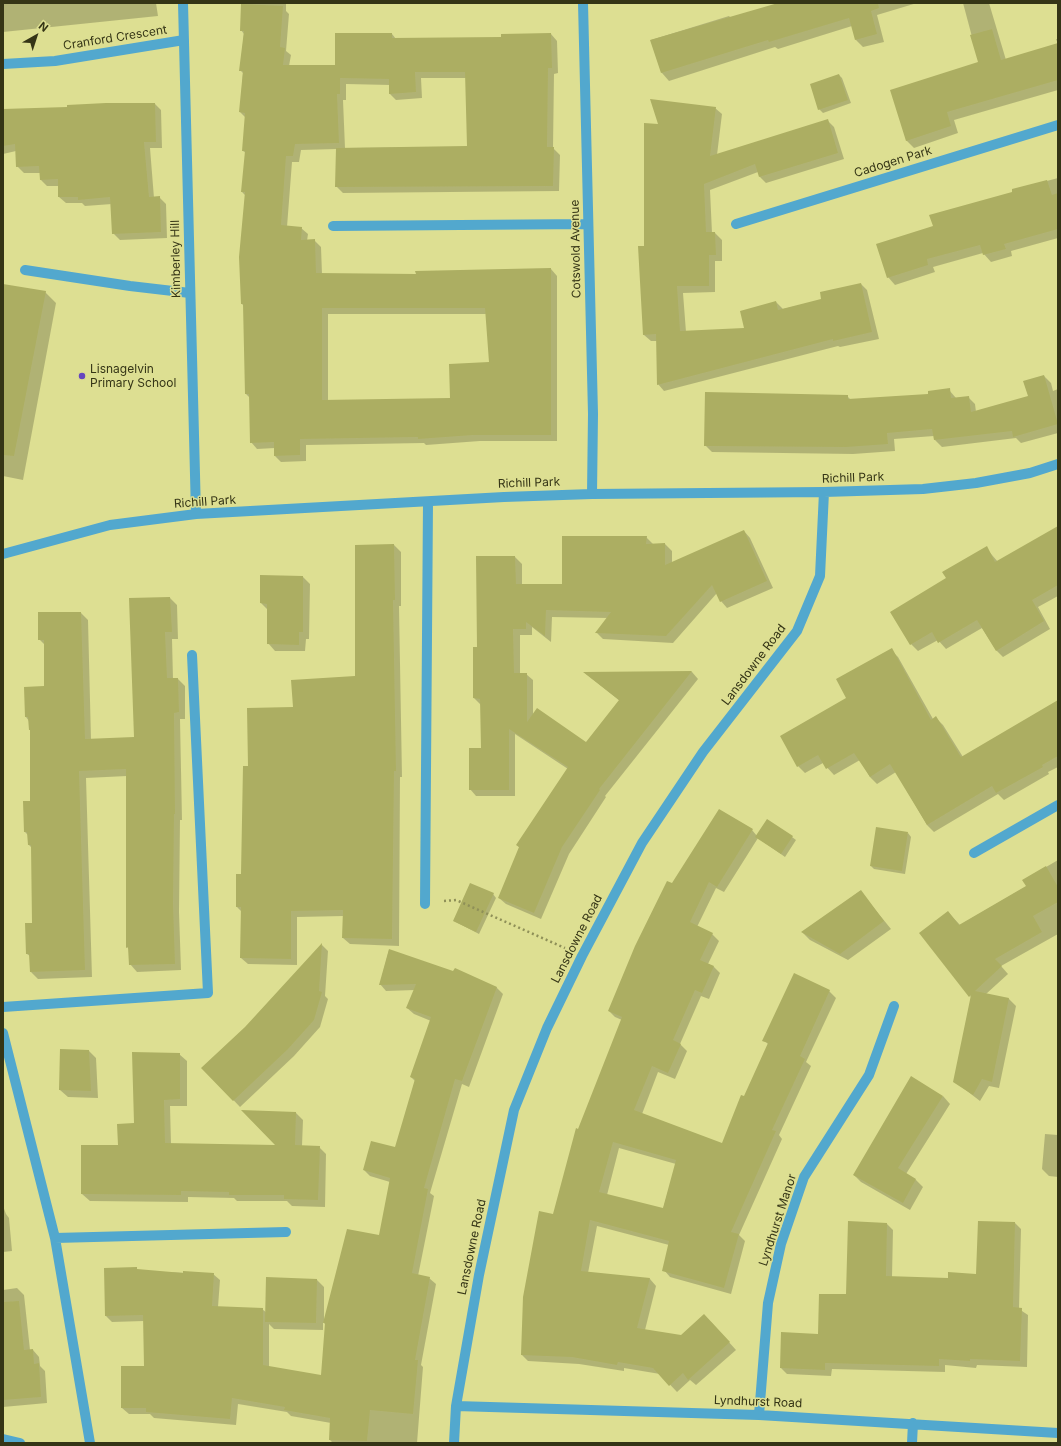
<!DOCTYPE html>
<html>
<head>
<meta charset="utf-8">
<style>
  body { margin:0 }
  #map { position:relative; width:1061px; height:1446px; overflow:hidden; background:#dddf92; font-family:Inter,sans-serif }
  canvas { display:block }
  .frame { position:absolute; inset:0; border:4px solid #353516; pointer-events:none }
  .north { position:absolute; left:16px; top:16px; width:40px; height:40px; -webkit-text-stroke:3px #dddf92; paint-order:stroke; rotate:39deg; font-size:11px; font-weight:700; line-height:16px; text-align:center; color:#353516 }
  .north::after { content:''; display:block; margin:auto; width:14px; height:18px; background:#353516; clip-path:polygon(50% 0,100% 100%,50% 72%,0 100%) }
</style>
</head>
<body>
<div id="map">
<canvas width="1061" height="1446"></canvas>
<div class="frame"></div>
<div class="north">N</div>
</div>
<script>
const ctx = document.querySelector('canvas').getContext('2d');
ctx.lineJoin = 'round';
function fillPath(path, color) { ctx.fillStyle = color; ctx.fill(path, 'evenodd'); }
const shape = rows => new Path2D(rows.map(r => 'M' + r).join(''));
function stroke(path, color, width, dash) { ctx.strokeStyle = color; ctx.lineWidth = width; ctx.lineCap = dash ? 'butt' : 'round'; ctx.setLineDash(dash || []); ctx.stroke(path); }
function label(font, color, halo, rows, align = 'center') {
  ctx.font = font + ' Inter,sans-serif'; ctx.lineWidth = 3; ctx.setLineDash([]); ctx.textBaseline = 'middle'; ctx.strokeStyle = halo; ctx.fillStyle = color; for (const [text, x, y, turn = 0] of rows) {
    ctx.save(); ctx.translate(x, y); ctx.rotate((+turn || 0) * Math.PI / 180); ctx.textAlign = isNaN(turn) ? turn : align; if (halo) ctx.strokeText(text, 0, 0); ctx.fillText(text, 0, 0); ctx.restore();
  }
}
fillPath(shape([
  [3,3,156,3,158,16,3,32],
  [242,3,286,3,286,11,289,14,286,51,291,55,289,66,336,66,392,34,396,39,502,38,551,34,557,41,558,73,554,74,553,148,560,155,559,191,343,193,336,186,337,149,301,150,299,162,292,162,287,227,301,228,308,234,307,241,314,240,321,247,322,274,417,275,551,269,557,276,557,441,480,441,426,445,424,443,306,445,306,461,281,462,275,456,275,448,257,449,251,442,250,398,246,394,244,306,242,304,245,195,242,192,246,153,243,151,246,118,240,112,243,73,240,70,244,34,241,30],
  [421,78,466,78,468,147,345,148,343,100,346,100,346,84,390,85,390,94,396,100,422,98],
  [328,314,487,314,490,363,451,399,328,401],
  [782,3,917,3,877,15,884,42,863,47,856,40,852,26,778,49,775,47,669,81,662,73,651,40,729,16,732,19],
  [963,3,989,3,1006,60,1058,44,1056,39,1058,39,1058,90,954,120,958,133,914,148,906,140,979,63],
  [839,75,842,78,851,103,823,113,819,109],
  [155,104,161,110,162,148,150,148,154,198,159,197,166,204,167,238,120,240,113,233,112,204,85,206,82,203,66,203,59,197,59,186,47,186,41,180,41,173,24,173,17,166,16,151,3,154,3,111],
  [715,108,722,114,717,155,827,120,834,127,844,159,766,183,760,177,758,172,710,190,712,233,715,233,722,240,722,261,715,261,715,292,683,293,686,332,746,329,776,302,783,309,823,300,861,284,867,290,879,339,840,347,838,346,664,391,658,384,657,341,651,341,644,335,645,247,659,124],
  [1058,178,1058,238,1011,251,1012,256,991,262,983,253,933,267,935,272,895,285,888,277,934,226,1014,193,1013,190],
  [3,285,45,292,56,303,23,480,3,476],
  [1044,376,1051,383,1053,391,1058,389,1058,433,1021,443,1016,438,942,447,935,440,934,436,894,439,895,451,853,454,712,452,705,445,847,396,851,400,929,395,949,390,956,398,968,397,975,404,976,412,1029,397],
  [1058,527,1058,596,1038,607,1050,629,1003,657,996,650,982,628,946,649,938,640,918,651,911,644,891,612,947,579,986,548,998,562],
  [744,531,750,538,773,588,727,608,721,601,717,593,673,643,603,639,597,633,608,618,552,617,551,642,532,627,532,635,520,635,520,674,526,674,533,680,533,716,587,743,620,701,585,673,692,672,698,679,605,796,606,797,569,854,541,919,506,904,499,898,520,848,517,845,568,769,515,734,515,796,476,796,470,789,482,749,481,705,474,698,478,648,515,557,522,564,522,585,563,585,646,537,653,544,665,544,672,551,672,563],
  [394,545,401,552,401,606,399,606,402,777,400,777,399,946,350,944,343,938,344,916,297,917,297,965,248,964,241,958,242,912,237,907,242,875,249,767,294,708,356,677],
  [303,577,310,584,309,639,306,639,305,651,275,651,268,643,268,610,261,603],
  [170,598,177,605,178,639,172,639,173,679,178,679,185,686,185,719,180,719,182,820,180,820,179,912,181,970,137,972,130,964,129,949,127,947,127,776,86,778,92,977,38,979,31,972,30,956,27,954,33,924,32,848,29,845,28,835,25,832,31,802,31,731,29,721,26,717,45,687,45,645,39,639,81,613,88,620,91,740,135,738],
  [891,650,898,657,933,719,936,718,943,725,963,757,1058,702,1058,767,1048,772,1049,774,1004,800,998,794,934,832,927,825,896,772,877,784,870,777,860,760,834,775,823,763,805,773,798,766,847,699],
  [752,830,757,836,792,837,796,840,785,857,758,838,724,892,716,888,697,927,712,934,719,941,708,964,714,967,720,973,709,999,701,996,680,1044,687,1051,675,1079,658,1072,642,1114,722,1145,769,1045,764,1040,829,991,836,998,806,1062,811,1066,779,1135,782,1139,739,1235,745,1241,731,1294,670,1277,664,1270,669,1245,597,1226,588,1273,650,1279,656,1286,645,1330,681,1336,711,1322,736,1350,696,1385,690,1380,677,1392,660,1374,624,1368,624,1371,579,1364,528,1361,522,1355,554,1215,579,1130,622,1020,615,1017,609,1011,672,885],
  [619,1148,676,1164,663,1209,607,1195],
  [908,833,911,837,905,874,874,869,871,866],
  [1058,860,1058,934,1001,966,1008,974,986,994,1009,999,1016,1006,999,1088,989,1086,980,1101,954,1081,971,998,948,912,960,925,1027,886,1024,880],
  [860,891,891,929,848,960,810,940,803,933],
  [493,894,496,898,479,934,454,921],
  [322,945,328,951,325,996,328,999,320,1027,294,1056,240,1107,203,1068,246,1027],
  [389,950,496,987,503,994,469,1087,462,1084,430,1193,434,1196,418,1276,429,1278,436,1284,421,1365,423,1367,417,1443,333,1443,330,1440,331,1423,291,1416,287,1412,238,1404,236,1425,154,1418,150,1414,129,1414,122,1408,145,1367,144,1321,112,1322,106,1316,139,1271,213,1274,220,1280,218,1307,262,1309,267,1313,317,1280,324,1287,324,1321,380,1236,390,1182,370,1176,364,1170,396,1148,415,1081,411,1077,431,1021,414,1014,407,1008,415,990,386,991,380,984],
  [323,1322,326,1325,322,1377,269,1367,269,1324,274,1329,323,1330],
  [89,1051,96,1058,98,1098,68,1097,60,1090],
  [179,1054,187,1061,187,1106,170,1106,171,1144,277,1146,244,1111,296,1113,303,1120,302,1146,319,1147,326,1154,325,1207,292,1206,287,1201,237,1201,234,1198,188,1197,188,1202,90,1201,82,1194,82,1146,119,1146,135,1124],
  [943,1096,950,1104,906,1174,916,1180,923,1187,910,1210,861,1182,854,1175],
  [1045,1134,1058,1135,1058,1177,1049,1176,1042,1169],
  [3,1206,6,1214,9,1218,12,1251,3,1252],
  [1015,1223,1021,1229,1019,1309,1028,1315,1027,1367,977,1365,976,1368,945,1365,945,1372,832,1369,831,1376,787,1374,781,1368,819,1335,847,1295,887,1224,893,1230,892,1277,948,1279,977,1275],
  [17,1288,24,1295,30,1350,33,1350,39,1357,40,1366,45,1371,47,1403,3,1407,3,1290]
]), '#0003');
fillPath(shape([
  [778,3,878,3,879,8,871,11,877,34,855,40,849,18,769,42,768,40,661,73,650,40],
  [241,4,283,6,280,47,285,48,283,65,335,65,335,33,392,33,392,38,501,37,501,34,551,33,552,68,548,68,547,147,554,147,553,186,335,187,336,148,467,146,465,72,415,72,416,92,389,94,389,79,340,78,340,94,337,94,339,143,295,144,293,156,286,156,281,225,302,227,301,240,315,239,316,273,416,274,415,271,551,268,551,435,473,435,418,439,418,437,300,439,300,455,274,456,274,442,250,443,249,394,245,394,243,304,241,304,239,257,245,192,241,192,245,151,242,151,245,113,239,112,243,71,239,71,244,31,240,31],
  [322,308,485,308,489,362,449,364,450,398,322,400],
  [992,29,1001,60,1058,43,1058,80,947,112,951,126,906,141,890,90,978,62,970,35],
  [839,74,848,100,818,110,810,84],
  [650,99,716,107,710,156,828,119,838,153,759,177,755,164,704,184,706,232,715,232,716,255,709,255,709,286,677,286,680,331,744,328,740,311,776,301,778,310,821,299,820,292,861,283,872,332,833,341,833,339,657,385,656,334,643,335,638,246,644,246,644,123,658,124],
  [106,103,155,103,156,142,144,142,149,197,160,196,161,232,112,234,110,197,78,200,78,197,58,197,58,179,40,180,39,166,16,167,15,144,3,146,3,109,67,107,67,105],
  [1047,180,1052,195,1058,193,1058,229,1004,244,1006,249,983,255,980,245,927,259,928,265,887,278,876,244,933,226,929,215,1012,192,1012,189],
  [3,284,46,291,14,456,3,455],
  [1044,375,1058,424,1013,437,1012,431,934,440,932,429,887,433,888,444,846,447,704,446,705,392,848,395,848,399,928,394,928,391,950,388,951,398,969,396,971,412,1028,396,1023,381],
  [1058,526,1058,585,1032,600,1044,621,996,651,977,620,938,643,932,632,910,645,890,612,946,578,942,572,987,546,995,562],
  [744,530,767,581,720,602,712,585,666,636,595,633,611,612,546,610,545,636,526,622,526,629,513,629,514,673,527,673,527,722,537,708,586,742,619,700,583,672,692,671,599,789,600,790,562,847,534,913,498,898,519,847,516,845,568,767,509,729,509,790,469,790,469,748,481,748,480,699,473,698,473,647,477,647,476,556,515,556,516,584,562,584,562,536,647,536,646,544,665,543,665,565],
  [394,544,395,600,393,600,396,771,394,771,392,939,342,938,343,910,291,911,291,959,240,958,241,907,236,907,236,874,241,874,243,766,248,766,247,708,293,707,291,680,355,676,355,545],
  [260,575,303,576,303,632,299,632,299,645,267,644,267,604,260,603],
  [170,597,172,632,165,632,167,678,178,678,179,712,174,713,175,814,174,814,173,904,175,964,129,965,128,947,126,948,126,769,79,771,85,970,30,972,29,954,26,954,25,923,32,923,31,845,28,845,27,832,24,832,23,801,30,801,30,730,29,730,28,717,25,717,24,687,44,686,44,640,38,640,38,612,81,612,85,739,134,737,129,598],
  [892,648,931,720,936,716,961,757,1058,700,1058,756,1042,765,1043,767,996,793,992,786,927,825,890,764,870,777,854,753,826,769,818,755,797,767,780,736,846,698,836,679],
  [719,809,753,829,717,887,709,882,690,922,713,933,700,960,714,966,702,993,695,990,673,1040,681,1044,668,1073,652,1066,634,1110,722,1143,741,1095,744,1096,768,1043,762,1041,794,973,830,990,800,1056,805,1059,772,1130,776,1131,731,1232,739,1234,724,1288,662,1271,669,1241,590,1220,581,1271,650,1278,637,1328,681,1335,704,1314,730,1342,688,1380,683,1373,669,1386,653,1368,618,1362,617,1365,572,1357,521,1355,523,1297,539,1211,553,1214,576,1128,578,1129,622,1017,608,1011,635,946,667,881,672,883],
  [613,1142,676,1160,663,1208,599,1192],
  [767,819,793,836,781,854,755,837],
  [876,827,908,832,902,871,870,866],
  [1046,866,1058,887,1058,902,1033,916,1042,932,995,959,1002,966,975,991,1009,998,992,1082,982,1079,973,1095,953,1082,971,995,969,997,919,933,948,911,959,925,1026,886,1022,880],
  [470,883,494,893,476,932,453,921],
  [861,890,884,921,840,954,801,932],
  [322,943,319,991,322,992,314,1020,288,1049,233,1101,201,1068,245,1027],
  [389,949,453,971,455,968,497,987,462,1081,455,1079,424,1188,428,1189,412,1273,430,1277,415,1360,418,1360,413,1414,370,1410,367,1441,329,1440,330,1418,284,1410,285,1407,232,1398,230,1419,146,1412,146,1408,121,1408,121,1366,144,1366,143,1315,105,1316,104,1268,137,1267,137,1269,183,1273,183,1271,214,1273,212,1306,263,1308,263,1365,321,1375,325,1323,323,1323,347,1229,379,1235,390,1178,363,1170,371,1141,395,1147,415,1079,410,1077,431,1017,406,1008,416,984,379,985],
  [60,1049,89,1050,91,1091,59,1090],
  [132,1052,180,1053,180,1099,164,1100,165,1143,275,1145,241,1110,296,1112,295,1145,320,1146,318,1200,284,1199,284,1195,229,1195,229,1192,181,1191,181,1195,81,1194,81,1145,118,1145,117,1124,134,1123],
  [911,1076,943,1096,898,1168,916,1179,903,1203,853,1175],
  [848,1221,887,1223,886,1276,948,1278,948,1272,976,1274,978,1221,1015,1222,1013,1307,1022,1308,1020,1361,970,1359,970,1361,939,1359,939,1366,825,1363,825,1370,780,1368,781,1332,818,1334,819,1294,846,1294],
  [266,1277,317,1279,316,1323,265,1322],
  [19,1301,24,1350,33,1349,34,1364,39,1363,41,1397,3,1400,3,1302]
]), '#acae62');
stroke(shape([
  [444,901,456,900,565,948]
]), '#8f9058', 2.5, [2, 3]);
stroke(shape([
  [25,270,130,286,190,293]
]), '#52a8ce', 10);
stroke(shape([
  [183,3,196,514],
  [583,3,593,414,592,494],
  [3,64,55,61,184,40],
  [736,224,1058,125],
  [333,226,588,224],
  [3,554,110,525,196,514,504,497,592,494,824,492,923,489,976,483,1030,473,1058,464],
  [974,853,1058,805],
  [425,904,428,502],
  [3,1007,208,993,192,655],
  [3,1033,55,1238,90,1443],
  [55,1238,286,1232],
  [456,1406,759,1415,1058,1433],
  [759,1415,768,1303,781,1244,804,1177,869,1075,894,1006],
  [3,1439,20,1443],
  [454,1443,456,1406,479,1275,514,1110,547,1028,582,956,642,843,703,752,797,631,820,576,824,492],
  [912,1443,913,1423]
]), '#52a8ce', 10);
for (const [x, y, r, color] of [
  [82,376,4,"#6546bf"]
]) { const dot = new Path2D(); dot.arc(x, y, r, 0, 2 * Math.PI); ctx.fillStyle = color; ctx.fill(dot); stroke(dot, '#dddf92', 1.5); }
label('12px', '#353516', '#dddf92', [
  ["Cranford Crescent",115,38,-9],
  ["Cadogen Park",893,162,-17],
  ["Cotswold Avenue",576,249,-91],
  ["Kimberley Hill",176,259,-91],
  ["Richill Park",853,478,-2],
  ["Richill Park",529,483,-2],
  ["Richill Park",205,502,-4],
  ["Lansdowne Road",754,665,-53],
  ["Lansdowne Road",577,939,-63],
  ["Lyndhurst Manor",778,1220,-72],
  ["Lansdowne Road",472,1247,-78],
  ["Lyndhurst Road",758,1402,2]
]);
label('12px', '#353516', '#dddf92', [
  ["Lisnagelvin",90,369],
  ["Primary School",90,383]
], 'left');
</script>
</body>
</html>
